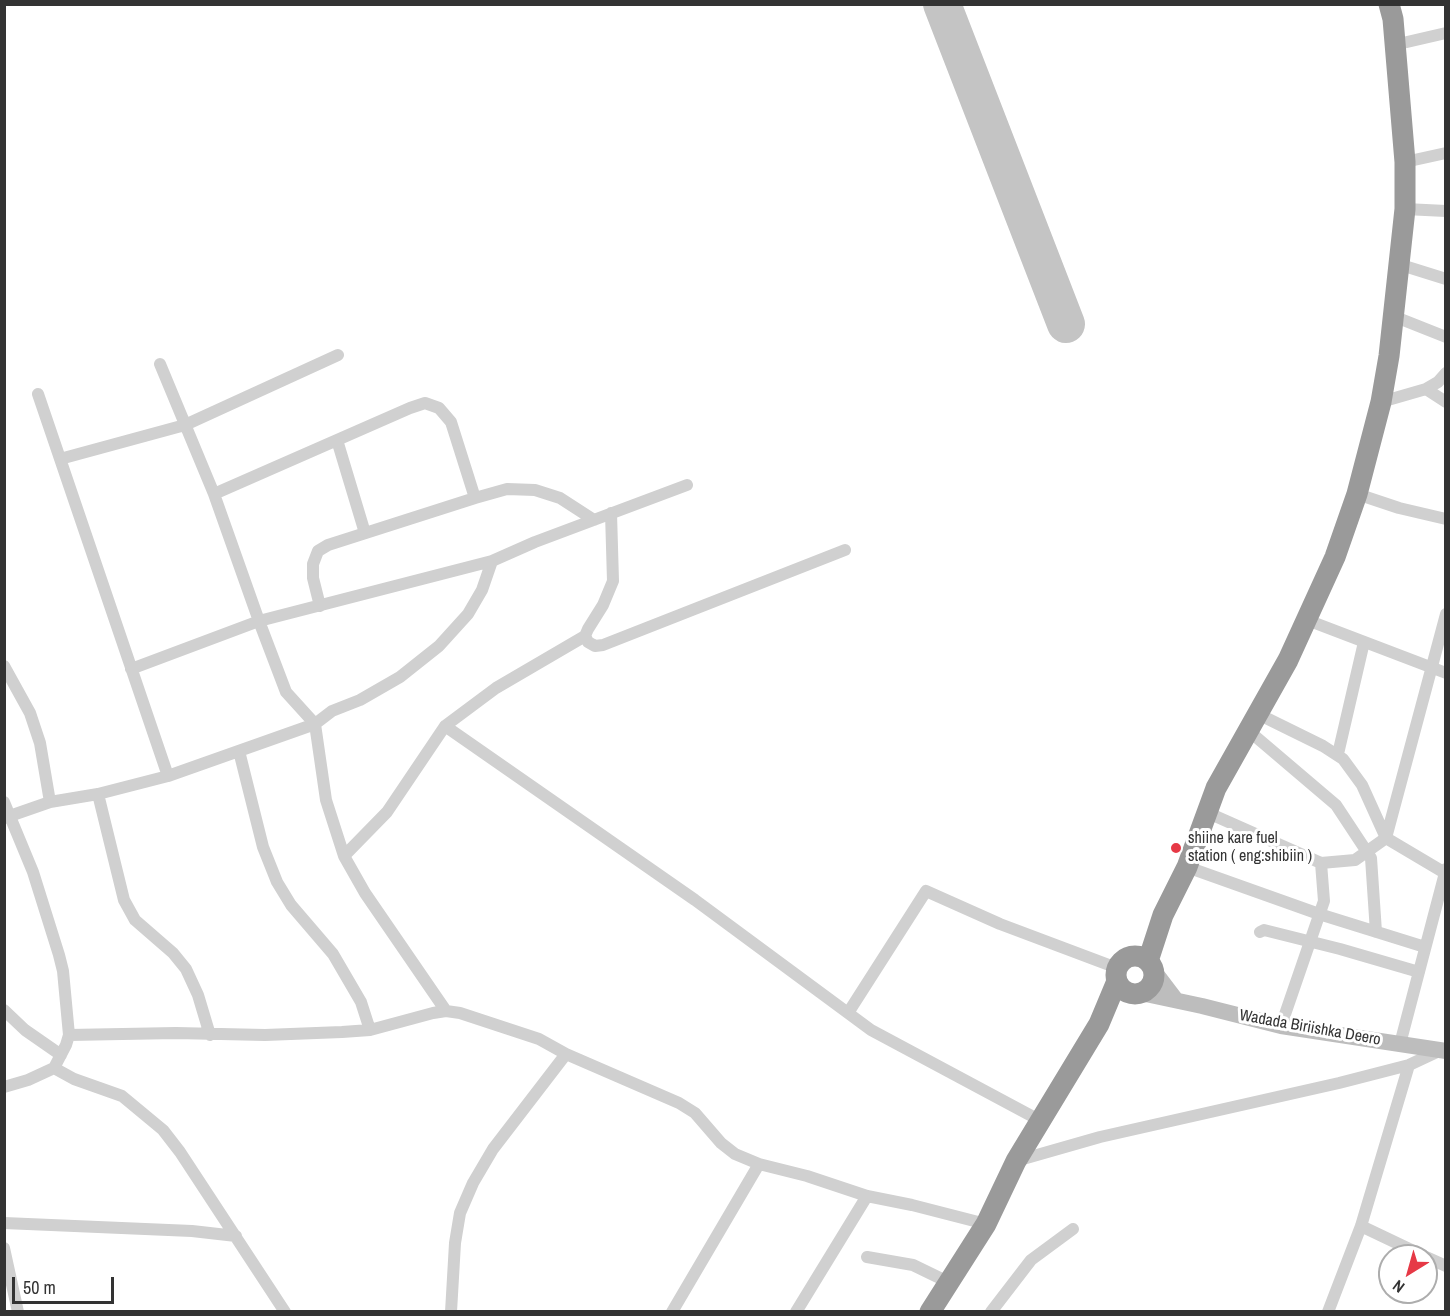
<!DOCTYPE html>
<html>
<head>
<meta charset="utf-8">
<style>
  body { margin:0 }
  #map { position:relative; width:1450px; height:1316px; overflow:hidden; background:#fff; font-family:"Archivo Narrow",sans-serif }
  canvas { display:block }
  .frame { position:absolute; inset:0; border:6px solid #333; pointer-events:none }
  .north { position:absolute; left:1378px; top:1244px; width:60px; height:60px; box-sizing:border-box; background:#fff; border:2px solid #adadad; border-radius:50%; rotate:217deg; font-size:16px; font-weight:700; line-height:24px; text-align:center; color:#333 }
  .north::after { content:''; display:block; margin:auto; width:21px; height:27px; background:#e63946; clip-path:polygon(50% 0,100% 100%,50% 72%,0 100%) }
  .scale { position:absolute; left:12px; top:1277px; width:102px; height:27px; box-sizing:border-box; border:3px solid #333; border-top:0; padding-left:8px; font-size:18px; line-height:21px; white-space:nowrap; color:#333; -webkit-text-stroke:4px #fff; paint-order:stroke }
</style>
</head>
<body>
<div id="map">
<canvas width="1450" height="1316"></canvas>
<div class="frame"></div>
<div class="north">N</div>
<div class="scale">50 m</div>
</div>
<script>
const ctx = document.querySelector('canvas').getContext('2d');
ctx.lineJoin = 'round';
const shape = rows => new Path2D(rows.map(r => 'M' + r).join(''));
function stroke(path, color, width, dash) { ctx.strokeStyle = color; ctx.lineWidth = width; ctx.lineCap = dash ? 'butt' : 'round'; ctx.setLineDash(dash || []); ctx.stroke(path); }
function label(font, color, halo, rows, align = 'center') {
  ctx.font = font + ' "Archivo Narrow",sans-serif'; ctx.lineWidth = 6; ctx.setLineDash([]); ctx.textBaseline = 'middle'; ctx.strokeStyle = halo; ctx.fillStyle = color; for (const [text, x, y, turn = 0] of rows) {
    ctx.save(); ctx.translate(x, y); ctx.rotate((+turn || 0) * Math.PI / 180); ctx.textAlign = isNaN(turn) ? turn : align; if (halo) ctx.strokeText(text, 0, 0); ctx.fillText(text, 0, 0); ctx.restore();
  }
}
stroke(shape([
  [942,4,1066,324]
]), '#c4c4c4', 38);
stroke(shape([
  [1394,45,1446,33],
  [1405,162,1446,153],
  [1405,209,1446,211],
  [1398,264,1446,279],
  [1393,316,1446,337],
  [160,364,214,494,259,621,286,692,315,724,326,800,344,856,365,893,446,1011],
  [1426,389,1446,402],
  [38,394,168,776],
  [1381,402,1426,389,1438,382,1446,373],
  [337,440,365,533],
  [60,459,185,425,338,355],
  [214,494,410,408,425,403,439,408,451,422,475,498],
  [1357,494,1399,508,1446,519],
  [611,513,613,581,603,605,588,629,585,636,588,642,595,646,603,645,845,550],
  [320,606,313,578,313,564,318,551,328,545,475,498,507,489,535,490,560,498,594,520],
  [1307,620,1446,673],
  [4,666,30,713,40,743,50,802],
  [131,669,259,621,492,561],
  [1258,714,1323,746,1343,759,1362,785,1386,838,1445,873],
  [445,726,695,900,871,1030,1041,1121],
  [1249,731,1336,805,1371,858,1376,932],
  [239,751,263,847,277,882,291,905,333,954,361,1002,370,1030],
  [1338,754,1364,642],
  [98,794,124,900,135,920,173,953,186,969,198,995,210,1035],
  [4,802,33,872,59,955,63,971,69,1035,66,1045,54,1068,28,1080,4,1087],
  [1206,812,1321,863],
  [4,818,50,802,98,794,168,776,315,724,332,711,360,700,400,677,439,646,468,614,482,590,492,561,535,542,687,485],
  [344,856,387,812,445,726,496,688,585,636],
  [1187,867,1319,914,1425,947],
  [1260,932,1264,930,1340,949,1419,972],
  [4,1010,25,1030,61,1055],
  [848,1013,926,891,1000,924,1117,968],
  [1281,1026,1324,901,1321,863,1355,860,1386,838,1446,614],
  [69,1035,176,1033,265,1035,342,1032,370,1030,433,1013,446,1011,460,1013,539,1039,566,1054,679,1103,695,1113,721,1143,735,1154,759,1164,807,1176,867,1196,912,1205,986,1224],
  [1400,1044,1446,869],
  [54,1068,74,1079,122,1096,163,1130,180,1152,285,1312],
  [1016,1161,1100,1137,1339,1083,1409,1065,1441,1050],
  [4,1223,192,1231,236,1236],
  [1361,1226,1424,1256],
  [4,1248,18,1312],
  [867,1257,913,1265,948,1282],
  [1426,1257,1446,1266],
  [451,1312,455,1243,460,1213,473,1183,493,1149,566,1054],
  [672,1312,759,1164],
  [796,1312,867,1196],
  [991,1312,1031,1260,1073,1229],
  [1328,1312,1361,1226,1409,1065]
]), '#d0d0d0', 12);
stroke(shape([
  [1154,971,1176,1000],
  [1141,993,1202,1006,1281,1026,1446,1051]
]), '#bdbdbd', 16);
stroke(shape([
  '1116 975a19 19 0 1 1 38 0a19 19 0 1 1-38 0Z',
  [1148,961,1163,915,1187,867,1216,788,1288,660,1335,557,1357,494,1381,402,1389,356,1405,209,1405,162,1393,19,1389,4],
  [930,1312,986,1224,1016,1161,1099,1024,1117,981]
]), '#9a9a9a', 21);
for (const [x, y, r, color] of [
  [1176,848,6,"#e63946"]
]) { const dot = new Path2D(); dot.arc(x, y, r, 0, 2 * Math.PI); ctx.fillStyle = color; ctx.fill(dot); stroke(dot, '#fff', 2); }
label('16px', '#333', '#fff', [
  ["shiine kare fuel",1188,839],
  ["station ( eng:shibiin )",1188,857]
], 'left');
label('16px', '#333', '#fff', [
  ["Wadada Biriishka Deero",1310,1028,10]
]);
</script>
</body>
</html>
